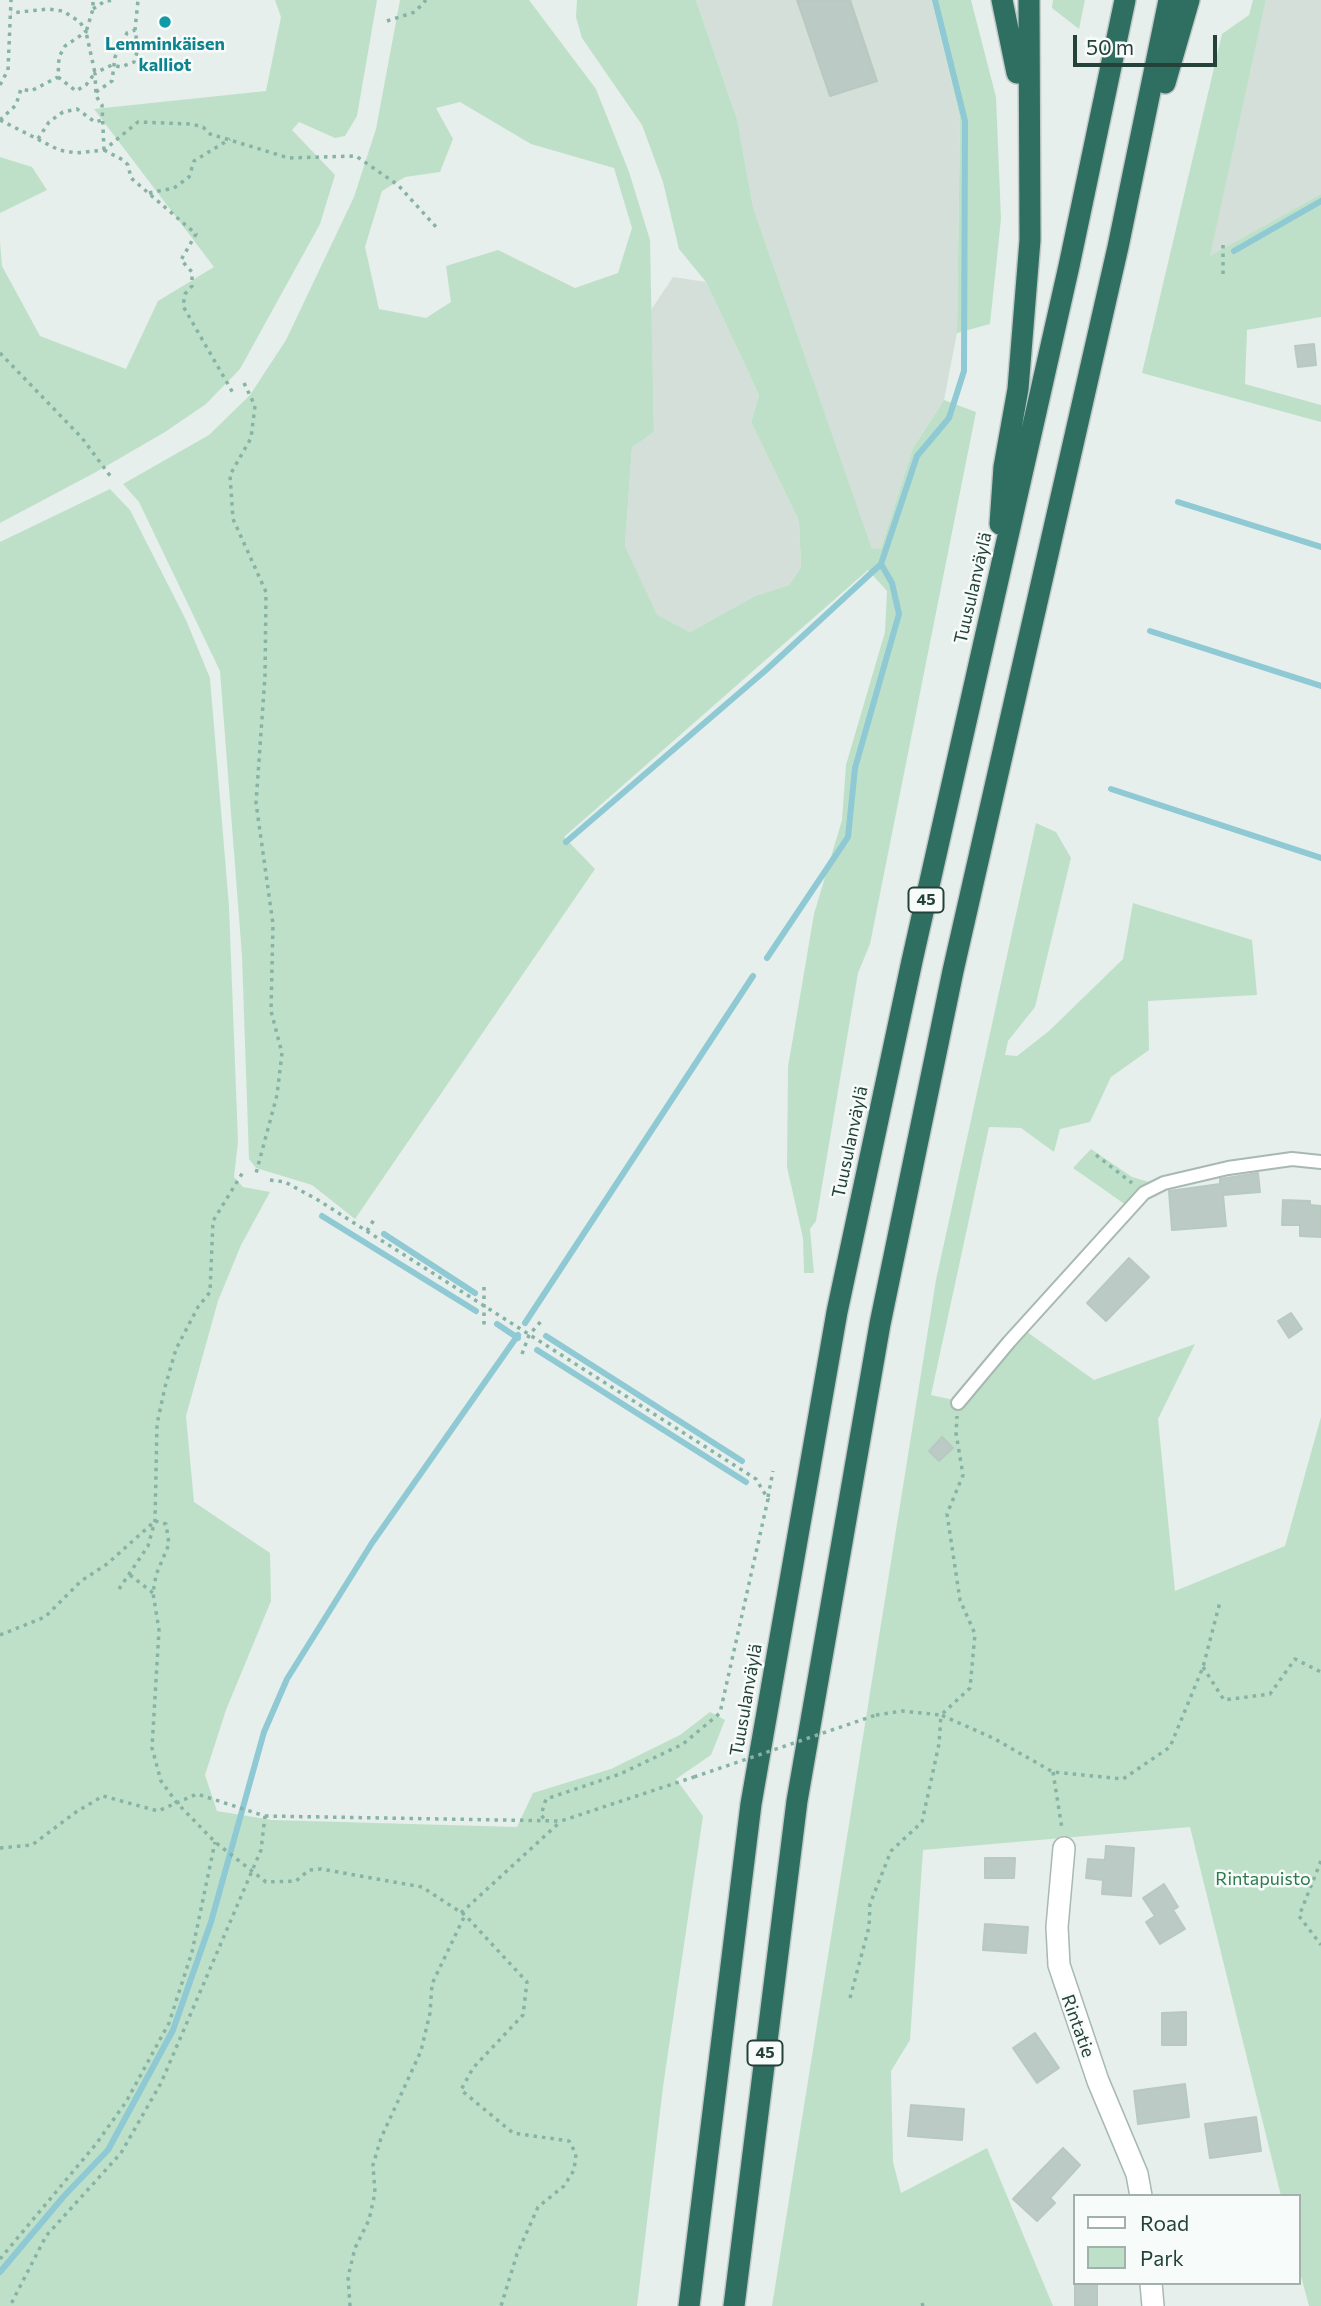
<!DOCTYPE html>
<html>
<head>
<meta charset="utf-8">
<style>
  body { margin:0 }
  #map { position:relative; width:1321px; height:2306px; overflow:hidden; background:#e6efeb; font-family:Commissioner,sans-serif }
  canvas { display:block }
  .legend { position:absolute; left:1073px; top:2194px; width:228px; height:91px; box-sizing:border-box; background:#f7fbf9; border:2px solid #a3b1ad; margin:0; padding:9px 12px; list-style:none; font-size:21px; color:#24423a }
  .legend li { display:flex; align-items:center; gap:14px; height:35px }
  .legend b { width:35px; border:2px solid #a3b1ad }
  .scale { position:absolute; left:1073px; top:35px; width:144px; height:32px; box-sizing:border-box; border:4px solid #24423a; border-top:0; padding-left:9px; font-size:21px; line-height:24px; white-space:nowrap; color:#24423a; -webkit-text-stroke:5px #f7fbf9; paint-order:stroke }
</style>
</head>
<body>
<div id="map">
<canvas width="1321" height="2306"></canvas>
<ul class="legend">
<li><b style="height:9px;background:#fff"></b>Road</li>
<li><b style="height:19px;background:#bfe0c8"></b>Park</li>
</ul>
<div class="scale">50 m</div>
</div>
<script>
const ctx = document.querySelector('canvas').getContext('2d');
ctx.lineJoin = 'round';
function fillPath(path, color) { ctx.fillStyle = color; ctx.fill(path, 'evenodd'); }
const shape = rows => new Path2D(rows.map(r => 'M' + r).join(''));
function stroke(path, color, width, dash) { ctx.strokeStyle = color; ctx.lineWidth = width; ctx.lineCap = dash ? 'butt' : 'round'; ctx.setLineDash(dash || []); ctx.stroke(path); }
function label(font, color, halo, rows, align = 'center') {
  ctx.font = font + ' Commissioner,sans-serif'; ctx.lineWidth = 5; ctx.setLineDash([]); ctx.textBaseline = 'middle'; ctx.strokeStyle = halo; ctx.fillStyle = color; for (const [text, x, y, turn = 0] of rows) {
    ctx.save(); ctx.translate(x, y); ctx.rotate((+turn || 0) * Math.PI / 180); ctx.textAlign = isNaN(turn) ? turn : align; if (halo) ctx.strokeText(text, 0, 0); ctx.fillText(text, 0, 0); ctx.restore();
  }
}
fillPath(shape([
  [696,0,932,0,960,118,957,333,944,400,913,448,881,548,872,550,753,207,737,119],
  [1266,0,1321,0,1321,194,1209,257],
  [673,277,706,282,759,395,751,422,799,521,801,567,789,585,755,596,690,632,656,615,625,546,632,446,654,432,651,310]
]), '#d4dfda');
fillPath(shape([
  [275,0,377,0,357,116,345,136,335,138,299,122,292,130,335,175,320,224,240,369,206,404,165,432,96,472,0,523,0,242,2,266,40,336,126,369,158,301,214,267,94,109,266,91,281,17],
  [400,0,529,0,596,89,629,172,650,240,654,432,632,447,625,546,657,615,690,632,755,596,789,585,801,567,799,521,751,422,759,395,706,282,679,249,663,182,642,125,582,38,576,17,577,0,696,0,737,119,753,207,872,549,881,548,913,448,944,400,976,412,870,944,858,973,816,1221,810,1229,814,1273,804,1273,803,1238,787,1167,788,1067,814,914,842,820,846,765,885,632,887,591,868,570,564,837,595,869,355,1219,312,1185,256,1168,249,1159,242,956,220,671,139,502,123,484,209,435,250,395,286,340,354,197,376,129],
  [460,102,531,144,614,168,632,228,618,273,575,288,498,250,446,266,451,302,426,318,379,309,365,247,382,191,405,177,440,172,453,139,436,108],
  [932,0,971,0,996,97,1001,219,990,324,957,333,960,118],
  [1053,0,1085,0,1079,29,1052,8],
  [1253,0,1266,0,1210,256,1321,194,1321,317,1247,330,1245,384,1321,405,1321,422,1142,373,1222,34,1249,15],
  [0,157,32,167,47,190,0,213],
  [110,489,130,510,186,620,210,678,229,906,238,1142,234,1177,243,1187,270,1192,241,1245,218,1301,186,1416,194,1502,270,1553,271,1601,226,1710,205,1775,217,1811,272,1820,517,1827,533,1793,611,1769,680,1735,710,1712,725,1720,711,1755,676,1779,703,1816,663,2087,637,2306,0,2306,0,542],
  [1036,823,1056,832,1071,858,1035,1007,1008,1041,1005,1055,1017,1056,1049,1031,1123,959,1133,903,1252,940,1257,995,1148,1001,1149,1050,1111,1077,1090,1122,1060,1129,1054,1152,1021,1128,989,1127,931,1395,954,1400,1016,1324,1094,1380,1195,1344,1158,1419,1175,1591,1285,1546,1321,1417,1321,2306,1309,2306,1298,2265,1298,2196,1281,2196,1190,1827,923,1850,910,2040,891,2071,893,2162,901,2193,987,2148,1053,2306,772,2306,936,1280],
  [1091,1149,1132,1177,1149,1182,1126,1205,1073,1168]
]), '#bfe0c8');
stroke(shape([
  [1234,251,1321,201],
  [1178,502,1321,547],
  [1150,631,1321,686],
  [1111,789,1321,858],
  [566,842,766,670,881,564],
  [767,958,848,837,855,768,899,614,892,583,881,564,917,456,949,418,964,371,965,121,935,0],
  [322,1216,476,1311],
  [384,1234,475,1293],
  [525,1323,753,976],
  [497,1324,518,1338],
  [546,1336,742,1461],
  [537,1350,746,1482],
  [0,2272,64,2196,108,2150,173,2030,211,1922,264,1732,287,1679,372,1543,518,1335]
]), '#8ec9d4', 6);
const building = shape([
  [797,0,850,0,877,81,830,96,797,0],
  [1314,344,1316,365,1298,367,1295,346,1314,344],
  [1258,1173,1260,1192,1223,1195,1226,1226,1172,1230,1169,1191,1220,1184,1220,1179,1258,1173],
  [1283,1200,1310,1201,1310,1205,1321,1206,1321,1237,1300,1236,1300,1225,1282,1225,1283,1200],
  [1129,1258,1149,1277,1106,1321,1087,1303,1129,1258],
  [1291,1313,1302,1329,1289,1338,1278,1321,1291,1313],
  [942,1437,953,1448,939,1461,929,1451,942,1437],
  [1106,1846,1134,1848,1131,1896,1102,1894,1103,1880,1086,1878,1088,1859,1105,1860,1106,1846],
  [985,1858,1015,1858,1014,1878,985,1878,985,1858],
  [1164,1884,1178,1907,1173,1910,1185,1929,1160,1944,1146,1922,1155,1916,1143,1898,1164,1884],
  [985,1924,1028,1927,1026,1953,983,1950,985,1924],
  [1186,2012,1186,2045,1162,2045,1162,2013,1186,2012],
  [1035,2033,1059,2068,1037,2083,1013,2048,1035,2033],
  [1185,2084,1189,2117,1138,2124,1134,2091,1185,2084],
  [911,2105,964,2109,962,2140,908,2136,911,2105],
  [1256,2117,1261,2151,1210,2158,1205,2124,1256,2117],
  [1063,2148,1080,2165,1050,2198,1055,2203,1037,2221,1013,2199,1063,2148],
  [1075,2283,1097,2283,1097,2306,1075,2306,1075,2283]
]);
fillPath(building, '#bbcac4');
stroke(building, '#b8c9c2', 2);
const lane = shape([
  [958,1403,1009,1342,1144,1193,1164,1183,1228,1168,1292,1159,1321,1162]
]);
const street = shape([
  [1064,1848,1057,1927,1059,1965,1098,2081,1137,2174,1141,2196],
  [1151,2283,1153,2306]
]);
const highway = shape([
  [1002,0,1017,73],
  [1165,83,1189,0],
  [1000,524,1004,467,1018,389,1030,240,1029,0],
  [689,2306,751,1804,837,1312,912,961,1069,266,1125,0],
  [734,2306,797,1801,880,1324,953,971,1118,247,1169,0]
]);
stroke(lane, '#a8b8b2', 16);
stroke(street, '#a8b8b2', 24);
stroke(highway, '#c2cac8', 24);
stroke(shape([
  [93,9,105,1,115,0],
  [387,21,415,12,426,0],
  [58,77,76,91,86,85,95,73,86,32,93,9,93,0],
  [0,85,8,70,11,0],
  [96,92,112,81,115,57,127,33,135,30],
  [0,120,59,150,76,153,104,150,138,122,191,124,203,127,210,134,289,158,356,156,398,185,437,228],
  [0,120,16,105,21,89,31,91,58,77,59,57,65,46,86,32,80,22,63,11,48,9,11,13],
  [38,139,49,122,63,112,77,109,95,122,103,120],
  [104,150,123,160,128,165,131,178,196,234,181,260,192,272,192,286,185,294,183,306,233,393],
  [104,150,102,105,96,96,95,73,112,65,121,67,134,62,138,49,135,30,138,0],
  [149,193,174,188,189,177,194,161,230,139],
  [1223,274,1223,240],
  [0,353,82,438,111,477],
  [244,383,255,406,251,438,230,475,233,519,266,592,265,676,256,803,273,924,271,1011,282,1053,277,1095,255,1177],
  [1096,1155,1132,1183],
  [270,1180,285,1182,318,1200,756,1479,768,1499,720,1713,683,1744,620,1774,546,1799,541,1815,546,1821],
  [367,1231,375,1218],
  [484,1287,484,1326],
  [522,1354,529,1335,543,1319],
  [768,1497,773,1471],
  [155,1521,166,1524,169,1544,156,1575,153,1593,159,1630,152,1748,161,1781,177,1803,215,1842,266,1882,296,1881,309,1870,321,1869,422,1887,465,1915,527,1982,523,2015,473,2068,461,2090,513,2133,569,2141,576,2154,574,2170,564,2186,538,2207,517,2254,501,2306],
  [130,1575,153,1593],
  [119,1589,148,1546,155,1521,157,1424,165,1387,176,1349,198,1307,210,1292,213,1221,243,1172],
  [0,1635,45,1617,81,1581,107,1564,154,1522],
  [1203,1667,1224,1700,1270,1694,1295,1659,1321,1672],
  [876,1715,902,1711,941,1715,970,1688,975,1634,960,1600,947,1514,963,1475,956,1433,957,1416],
  [1053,1772,1062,1829],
  [265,1816,561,1821,694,1777],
  [0,1848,32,1845,76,1812,103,1796,158,1811,197,1794,265,1816,261,1850,161,2083,121,2153,46,2236,10,2306],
  [1321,1861,1299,1916,1321,1945],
  [461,1913,560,1822],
  [850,1998,869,1927,870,1904,891,1851,922,1822,939,1744,941,1715,993,1738,1053,1772,1123,1779,1170,1747,1203,1667,1220,1602],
  [0,2259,96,2144,126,2102,169,2023,192,1952,215,1842],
  [922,2303,923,2306],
  [350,2306,348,2277,355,2248,369,2220,375,2193,373,2165,381,2138,421,2051,430,2013,432,1984,465,1915]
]), '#86b3a5', 3.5, [3.5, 5]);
stroke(lane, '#fff', 12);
stroke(street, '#fff', 21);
stroke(highway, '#2f6f62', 21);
stroke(shape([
  [694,1777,876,1715]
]), '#86b3a5', 3.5, [3.5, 5]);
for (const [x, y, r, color] of [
  [165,22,7,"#0f9aa8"]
]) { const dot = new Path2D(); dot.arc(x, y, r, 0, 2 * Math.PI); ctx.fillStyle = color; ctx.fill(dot); stroke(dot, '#f7fbf9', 2.5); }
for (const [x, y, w] of [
  [926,900,35],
  [765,2053,35]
]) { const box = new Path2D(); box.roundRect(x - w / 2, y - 12.5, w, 25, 5); ctx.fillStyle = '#f7fbf9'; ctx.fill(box); stroke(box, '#24423a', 2); }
label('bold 16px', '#24423a', null, [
  ["45",926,900],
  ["45",765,2053]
]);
label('bold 18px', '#0d838f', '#f7fbf9', [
  ["Lemminkäisen",165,44],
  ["kalliot",165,65]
]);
label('18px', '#24423a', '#f7fbf9', [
  ["Tuusulanväylä",973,588,-77],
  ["Tuusulanväylä",850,1142,-78],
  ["Tuusulanväylä",746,1700,-80],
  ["Rintatie",1078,2026,70]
]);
label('18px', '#2d7a4b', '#f7fbf9', [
  ["Rintapuisto",1263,1879]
]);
</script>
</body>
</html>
